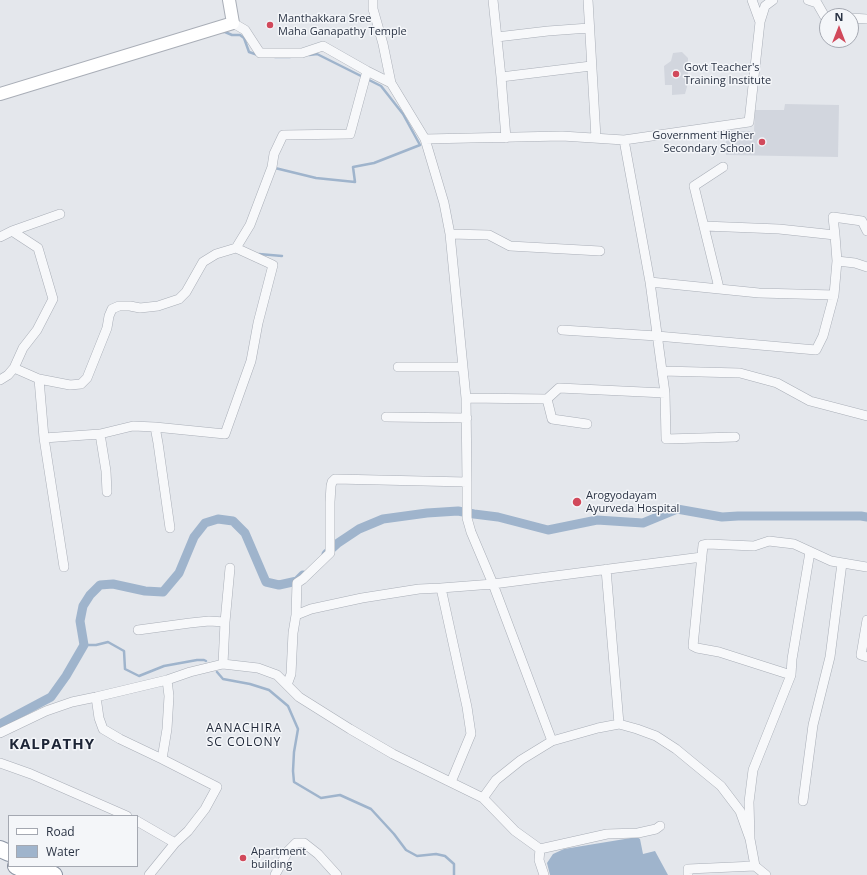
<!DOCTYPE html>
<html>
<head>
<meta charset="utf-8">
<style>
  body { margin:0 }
  #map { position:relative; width:867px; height:875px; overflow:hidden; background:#e4e7ec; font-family:"Open Sans",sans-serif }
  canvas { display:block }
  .legend { position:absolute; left:8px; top:815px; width:130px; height:52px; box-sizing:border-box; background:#f4f6f9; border:1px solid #a4a8b1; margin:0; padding:5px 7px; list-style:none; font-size:12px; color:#2b3445 }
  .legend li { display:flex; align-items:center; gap:8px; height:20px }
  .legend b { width:20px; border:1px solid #a4a8b1 }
  .north { position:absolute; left:819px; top:8px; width:40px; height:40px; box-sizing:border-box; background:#f4f6f9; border:1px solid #a4a8b1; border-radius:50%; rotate:0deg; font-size:11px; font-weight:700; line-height:16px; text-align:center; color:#2b3445 }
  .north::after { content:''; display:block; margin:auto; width:14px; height:18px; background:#d1495b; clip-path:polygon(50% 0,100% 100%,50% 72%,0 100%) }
</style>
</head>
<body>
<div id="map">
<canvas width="867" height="875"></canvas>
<ul class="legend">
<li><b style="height:5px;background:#fff"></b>Road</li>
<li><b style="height:11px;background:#9fb4cc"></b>Water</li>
</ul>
<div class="north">N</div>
</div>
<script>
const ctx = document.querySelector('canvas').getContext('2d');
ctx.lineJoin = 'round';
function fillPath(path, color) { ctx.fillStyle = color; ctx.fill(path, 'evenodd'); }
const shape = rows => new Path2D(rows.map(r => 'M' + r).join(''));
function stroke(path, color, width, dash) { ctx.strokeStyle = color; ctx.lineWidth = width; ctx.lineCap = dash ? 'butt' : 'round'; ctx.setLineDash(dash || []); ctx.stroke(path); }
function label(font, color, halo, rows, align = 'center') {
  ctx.font = font + ' "Open Sans",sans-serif'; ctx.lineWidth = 3; ctx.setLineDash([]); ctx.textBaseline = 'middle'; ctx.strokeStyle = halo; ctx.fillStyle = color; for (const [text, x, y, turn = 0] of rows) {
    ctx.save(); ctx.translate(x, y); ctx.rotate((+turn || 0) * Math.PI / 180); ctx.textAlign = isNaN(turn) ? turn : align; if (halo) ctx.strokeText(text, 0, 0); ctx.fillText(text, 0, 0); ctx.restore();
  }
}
fillPath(shape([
  [682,52,688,58,688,83,685,94,672,95,672,85,665,85,664,66,671,61,673,53],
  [785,104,839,105,838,157,726,155,726,131,754,131,755,110,784,110]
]), '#d2d6de');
fillPath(shape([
  [637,837,640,839,643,854,655,851,668,875,550,875,547,863,553,854,564,849]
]), '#9fb4cc');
stroke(shape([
  [223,32,225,32,232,35,240,35,244,38,249,52,258,55],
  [275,57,290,57],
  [275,168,316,178,355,182,353,167,374,163,420,145,403,114,381,86,317,54,309,55],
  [259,254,282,256],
  [84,645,96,645,108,642,124,651,125,669,139,676,164,666,197,660,204,660,206,661],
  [217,672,223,679,250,684,269,690,288,706,298,729,294,752,293,771,294,782,321,798,340,795,371,809,394,834,406,850,417,856,436,854,445,856,454,864,454,875]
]), '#9fb4cc', 2.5);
stroke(shape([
  [326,554,338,543,359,529,383,519,427,513,458,511,474,514,498,517,548,530,597,520,643,523,677,509,722,517,738,516,861,516,867,517],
  [0,724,51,697,66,676,84,645,80,621,83,606,90,595,100,585,113,584,145,591,163,592,179,573,194,537,205,523,218,519,233,521,245,533,266,582,279,585,297,581,303,575]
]), '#9fb4cc', 9);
const street = shape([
  [373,0,373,9,383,44,391,83],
  [493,0,501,77,506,138],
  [588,0,596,138],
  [752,0,760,22],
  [808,0,817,3,825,17,827,17],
  [851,18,867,19],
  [233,23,245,30,260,53,302,53,323,46,367,71,391,83,425,139,444,203,450,234,466,398,467,482,335,479,332,482,331,486,330,502,330,553,303,579,297,583,296,615],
  [497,37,548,31,589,28],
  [501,77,591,66],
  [425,139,562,136,624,140,749,122,760,22,765,6,773,0],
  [624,140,650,282,665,393,666,439,735,437],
  [704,226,779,229,835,235,837,261],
  [12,231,60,214],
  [450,234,489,235,510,246,600,251],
  [835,235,833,217,862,221,867,231],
  [0,237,12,231,38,248,53,299,37,330,23,348,14,368,8,375,0,380],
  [650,282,759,293,834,295,837,261,855,263,867,267],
  [719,288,694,186,723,167],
  [562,330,657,336,816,350,823,336,834,295],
  [398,367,463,367],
  [14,368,39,379,70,385,81,384,87,378,107,328,109,316,112,309,119,306,130,306,140,308,158,306,179,299,186,292,203,262,216,254,236,248,250,225,272,167,274,154,283,135,350,134,367,71],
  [662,371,740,373,777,383,810,401,867,416],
  [39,379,44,438,64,567],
  [466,398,547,399,559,388,665,393],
  [547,399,552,419,587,424],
  [386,417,467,418],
  [155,427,225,434,251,361,258,323,273,265,236,248],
  [100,434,106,471,107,492],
  [44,438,100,434,133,426,155,427,158,443,170,528],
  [467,482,467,518,471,532,493,584,552,741],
  [606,569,619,724],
  [441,588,493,584,702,557],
  [867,620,861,655,867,657],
  [138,630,190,623,209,621,225,622],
  [223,664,225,622,230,568],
  [791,675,792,659,810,552],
  [287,685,291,674,293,633,296,615,311,609,362,598,419,589,441,588,467,707,471,734,451,782],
  [96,697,99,718,103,729,120,739,162,759,217,787,205,809,188,831,175,843,149,875],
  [0,733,46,711,72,702,96,697,167,680,190,672,223,664,258,668,277,675,299,697,350,729,393,754,483,798,515,831,540,849,539,860,544,875],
  [162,759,167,729,169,696,167,680],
  [0,763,31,774,127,816],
  [483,798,496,780,521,760,552,741,598,728,619,724,637,729,656,736,676,749,721,786,740,811,750,839,755,866,766,875],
  [803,801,813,725,830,657,842,563],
  [137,821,175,843],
  [750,839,749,802,753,770,791,675,719,652,697,648,693,646,703,545,708,544,754,546,769,541,777,542,794,544,831,561,867,567],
  [540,849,607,834,638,833,656,829,660,826],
  [275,875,288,851,296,843,304,843,318,854,337,875],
  [688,875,688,869,755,866]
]);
const secondary = shape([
  [0,94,233,23,229,0]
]);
const highway = shape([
  [0,849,9,853],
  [16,866,35,875],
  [37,866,54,875]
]);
stroke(street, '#a9aeb7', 10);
stroke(secondary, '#a9aeb7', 14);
stroke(highway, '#8b94a3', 18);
stroke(street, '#f7f8fa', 9);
stroke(secondary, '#fff', 12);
stroke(highway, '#fff', 16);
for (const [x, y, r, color] of [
  [270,25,4,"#d1495b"],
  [676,74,4,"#d1495b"],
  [762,142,4,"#d1495b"],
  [577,502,5,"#d1495b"],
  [243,858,4,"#d1495b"]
]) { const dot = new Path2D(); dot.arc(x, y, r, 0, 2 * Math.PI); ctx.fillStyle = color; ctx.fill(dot); stroke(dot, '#f4f6f9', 1.5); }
label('11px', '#2b3445', '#f4f6f9', [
  ["Manthakkara Sree",278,19],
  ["Maha Ganapathy Temple",278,32],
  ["Govt Teacher's",684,68],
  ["Training Institute",684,81],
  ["Government Higher",754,136,"right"],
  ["Secondary School",754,149,"right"],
  ["Arogyodayam",586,496],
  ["Ayurveda Hospital",586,509],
  ["Apartment",251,852],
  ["building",251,865]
], 'left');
ctx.letterSpacing = '1px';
label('12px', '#1d2536', '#f4f6f9', [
  ["AANACHIRA",244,729],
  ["SC COLONY",244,743]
]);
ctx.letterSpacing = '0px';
ctx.letterSpacing = '1px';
label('bold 15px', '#1d2536', '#f4f6f9', [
  ["KALPATHY",52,745]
]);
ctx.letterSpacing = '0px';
</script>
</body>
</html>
